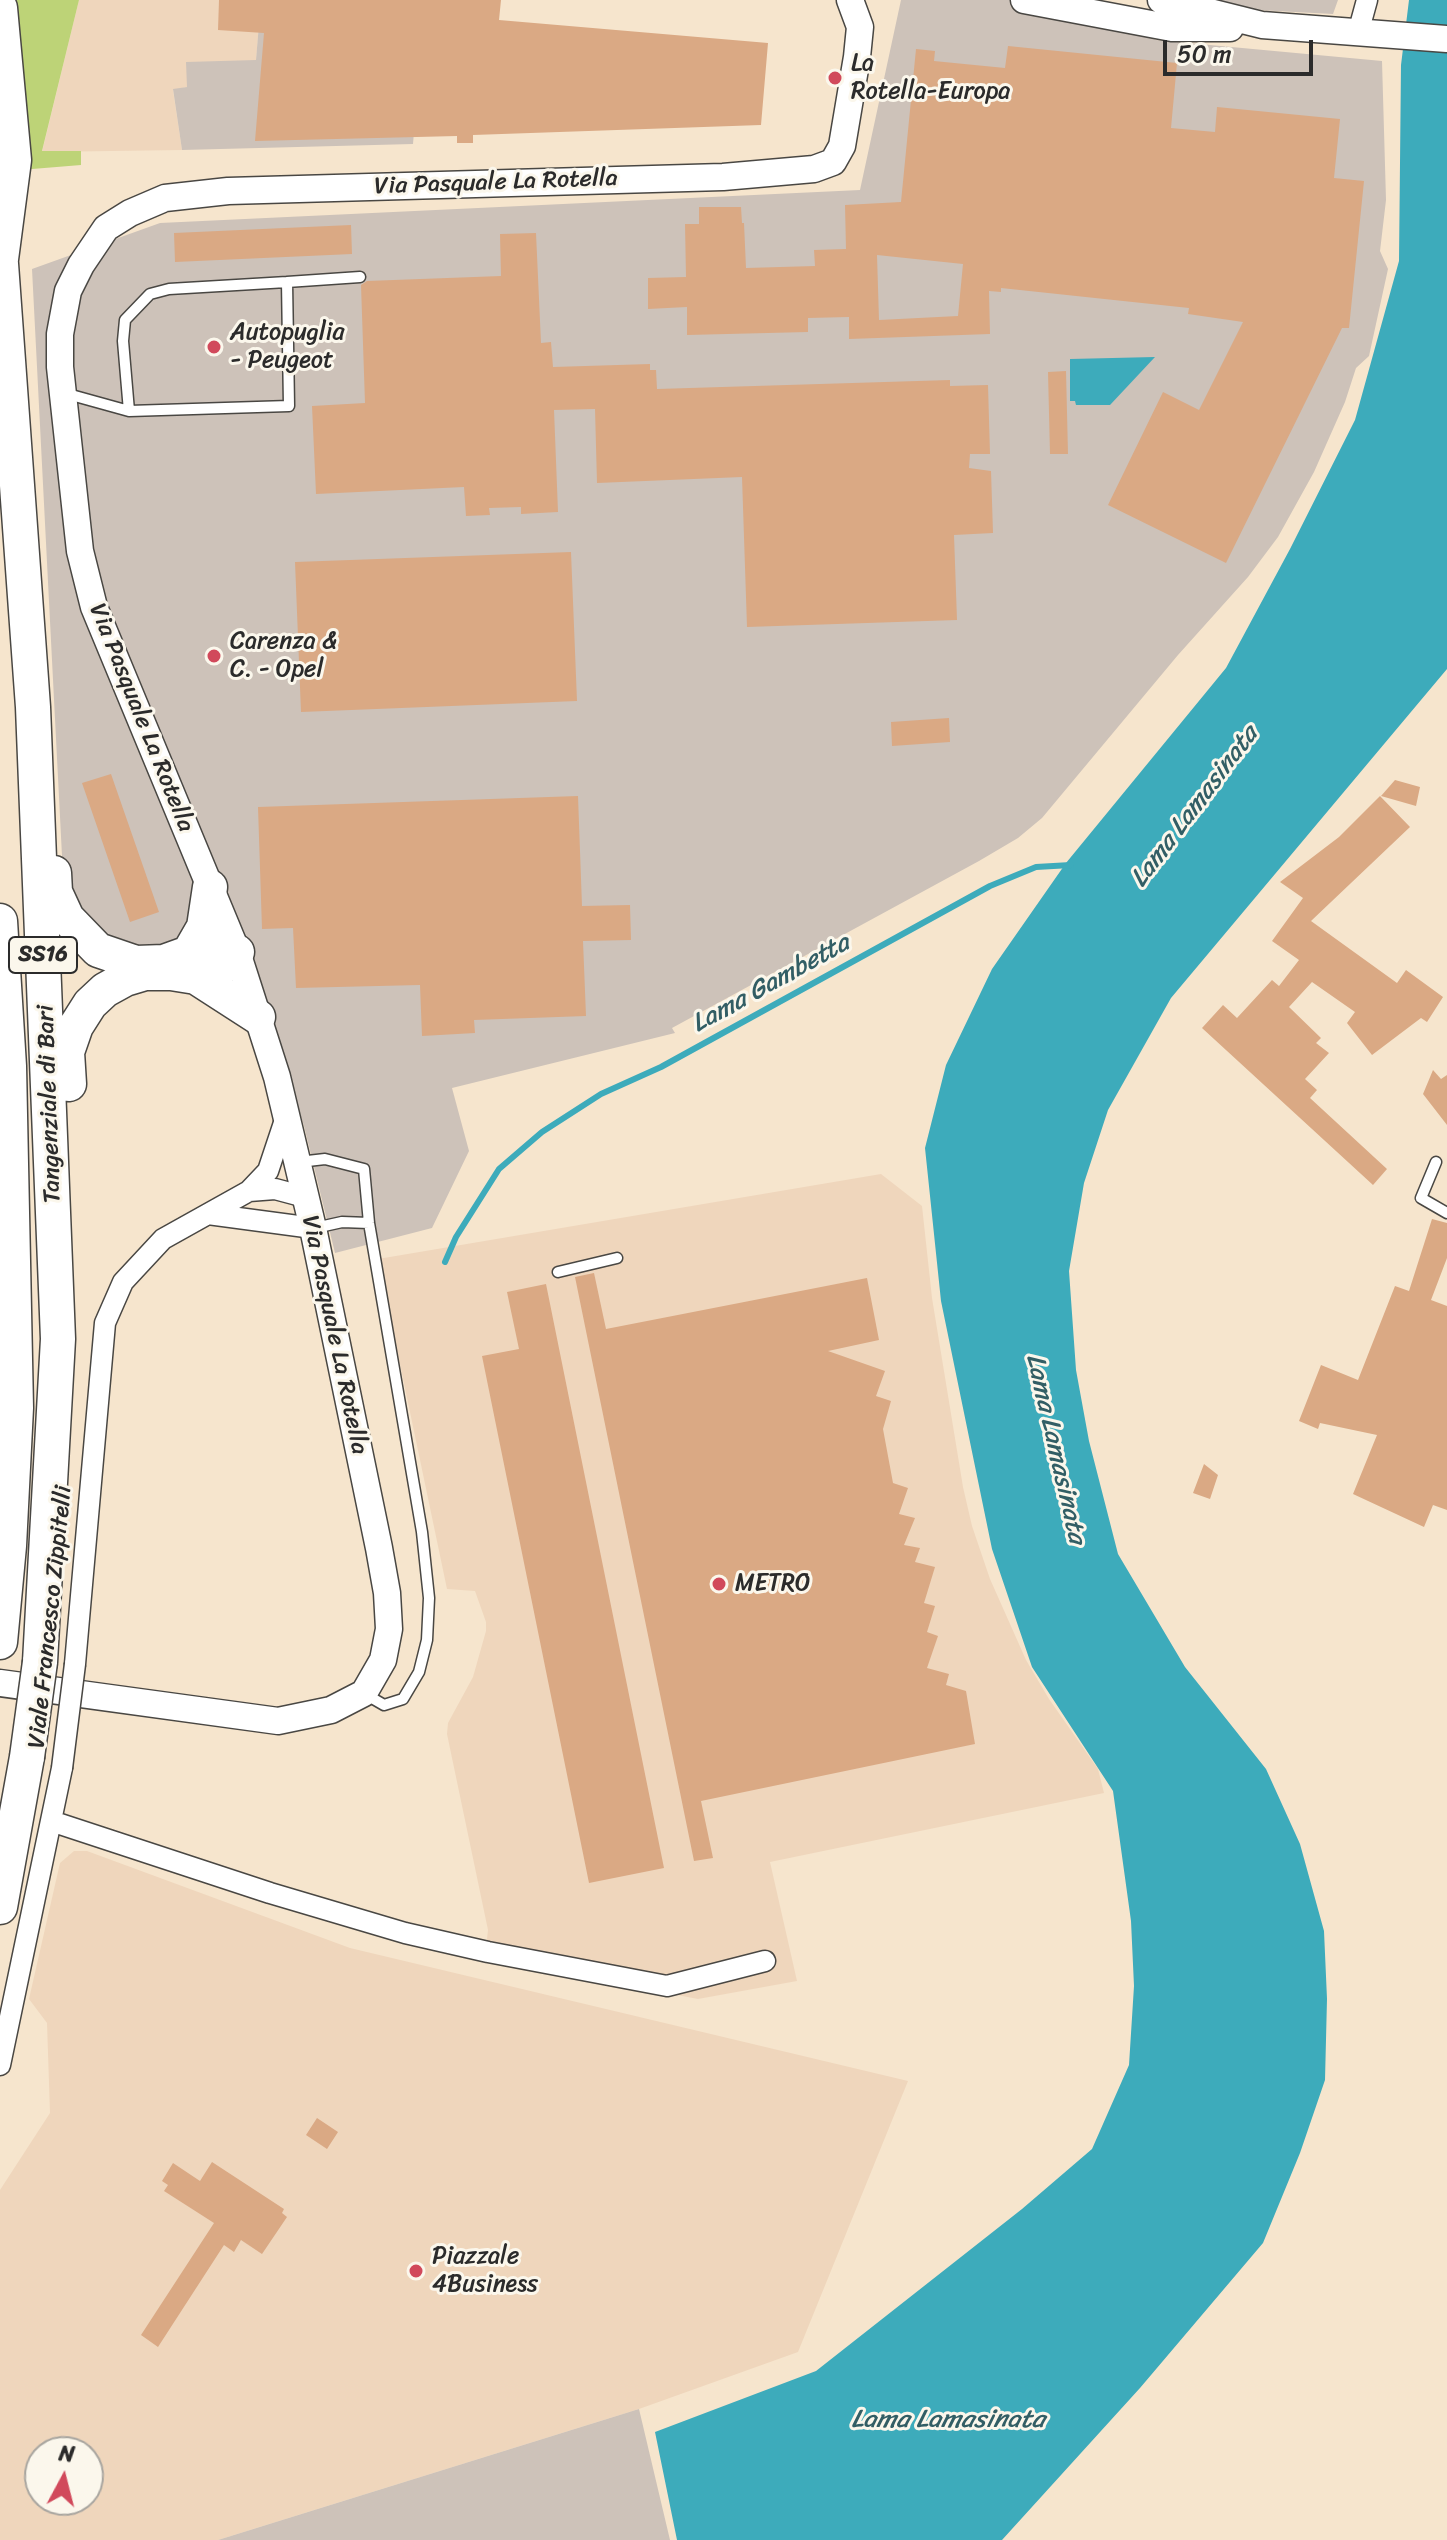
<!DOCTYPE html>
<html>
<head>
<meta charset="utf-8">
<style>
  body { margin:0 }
  #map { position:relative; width:1447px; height:2540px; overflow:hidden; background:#f6e5cd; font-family:Sriracha,sans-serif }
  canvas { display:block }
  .north { position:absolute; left:24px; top:2436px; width:80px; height:80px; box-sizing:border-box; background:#fbf7ec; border:2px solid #a8a59f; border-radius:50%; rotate:7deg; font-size:22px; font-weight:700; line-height:32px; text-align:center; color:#2b2b2b }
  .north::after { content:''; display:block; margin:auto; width:28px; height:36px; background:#d1495b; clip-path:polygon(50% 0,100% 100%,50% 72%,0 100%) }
  .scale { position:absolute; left:1163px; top:40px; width:150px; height:36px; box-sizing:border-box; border:4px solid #2b2b2b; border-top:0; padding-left:10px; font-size:24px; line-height:28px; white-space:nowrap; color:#2b2b2b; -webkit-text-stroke:6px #fbf7ec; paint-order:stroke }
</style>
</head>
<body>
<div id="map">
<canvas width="1447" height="2540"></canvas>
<div class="north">N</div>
<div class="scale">50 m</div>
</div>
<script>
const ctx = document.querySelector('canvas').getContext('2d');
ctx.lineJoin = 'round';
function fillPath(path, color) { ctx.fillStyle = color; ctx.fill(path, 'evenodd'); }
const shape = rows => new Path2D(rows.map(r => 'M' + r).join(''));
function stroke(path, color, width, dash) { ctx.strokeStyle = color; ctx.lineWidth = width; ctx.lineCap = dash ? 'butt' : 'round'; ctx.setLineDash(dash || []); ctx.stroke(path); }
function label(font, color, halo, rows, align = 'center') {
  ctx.font = font + ' Sriracha,sans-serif'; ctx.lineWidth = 6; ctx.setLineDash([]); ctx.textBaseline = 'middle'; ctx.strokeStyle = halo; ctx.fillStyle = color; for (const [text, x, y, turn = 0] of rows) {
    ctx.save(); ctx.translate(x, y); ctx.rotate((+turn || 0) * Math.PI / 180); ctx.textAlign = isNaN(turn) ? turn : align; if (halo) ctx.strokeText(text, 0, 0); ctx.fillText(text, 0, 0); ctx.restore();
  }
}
fillPath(shape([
  [79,0,261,0,256,61,187,87,173,90,182,150,42,152],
  [881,1174,922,1206,932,1298,963,1487,972,1526,990,1579,1026,1660,1049,1699,1098,1769,1104,1793,770,1862,797,1981,698,1999,485,1958,488,1930,447,1734,448,1723,473,1677,486,1631,486,1622,475,1591,447,1589,378,1259],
  [74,1851,87,1851,350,1948,908,2081,798,2352,639,2409,218,2540,0,2540,0,2190,50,2113,47,2023,29,1999,60,1863],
  [40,2452,88,2452,88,2500,40,2500]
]), '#efd6bc');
fillPath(shape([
  [261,0,424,10,413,144,182,150,173,89,187,87,186,62,256,60],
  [901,0,1073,0,1156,40,1382,61,1386,200,1380,251,1388,269,1369,356,1356,368,1345,402,1314,472,1278,537,1248,577,1178,655,1042,818,1018,838,979,861,672,1028,675,1033,452,1088,469,1151,432,1228,335,1253,304,1126,243,933,138,954,92,932,64,895,32,269,160,223,860,190],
  [1215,0,1338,0,1333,14,1238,9],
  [639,2409,670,2540,218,2540]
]), '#cdc2b9');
fillPath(shape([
  [3,0,79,0,42,151,81,151,81,165,20,170]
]), '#bdd377');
fillPath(shape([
  [1409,0,1447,0,1447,669,1171,998,1108,1110,1084,1183,1069,1271,1076,1370,1089,1441,1118,1554,1185,1667,1266,1769,1300,1844,1324,1931,1327,1999,1325,2080,1300,2153,1263,2243,1140,2388,1002,2540,677,2540,655,2432,816,2371,1022,2209,1092,2149,1129,2065,1134,1986,1131,1921,1113,1791,1032,1667,992,1549,941,1301,925,1148,946,1065,992,969,1066,863,1226,668,1290,549,1355,420,1399,261,1401,65],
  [1155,357,1110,405,1076,405,1075,401,1070,401,1070,359]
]), '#3dabbb');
stroke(shape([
  [445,1262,456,1237,499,1169,542,1132,601,1094,661,1067,990,886,1036,867,1071,865]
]), '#3dabbb', 6);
fillPath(shape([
  [219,0,501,0,499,20,768,43,761,125,473,135,473,143,457,143,457,136,255,141,264,33,218,30],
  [1008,46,1177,63,1171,128,1215,132,1217,107,1340,119,1334,178,1364,181,1349,328,1342,328,1226,563,1108,505,1163,392,1199,410,1243,322,1188,314,1189,308,1001,288,1001,292,989,291,990,334,849,339,849,317,808,318,808,332,687,335,687,307,648,309,648,278,686,277,685,224,699,224,699,207,741,207,742,223,744,223,746,268,815,266,814,250,846,249,845,205,901,202,916,49,935,51,934,61,1005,68],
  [877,255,963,264,958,316,879,320],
  [351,225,352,254,175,262,174,233],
  [536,233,541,343,551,342,553,367,650,364,650,370,656,370,657,389,950,380,950,386,988,385,990,454,970,454,969,468,991,471,993,533,954,535,957,620,747,627,742,477,597,483,595,409,554,410,558,512,521,514,521,507,489,508,490,515,466,516,464,487,316,494,312,406,365,403,361,285,367,281,501,276,500,234],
  [1066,371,1068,454,1050,454,1048,372],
  [571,552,577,701,301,712,295,562],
  [949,718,950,742,892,746,891,722],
  [111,774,159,912,130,922,82,783],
  [1395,780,1420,787,1416,806,1381,796],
  [578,796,582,906,630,905,631,940,583,941,586,1016,474,1020,475,1033,422,1036,420,985,296,988,293,928,262,929,258,807],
  [1380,796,1410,827,1311,921,1397,983,1406,970,1443,997,1427,1022,1421,1018,1372,1055,1347,1023,1355,1012,1312,982,1289,1007,1321,1038,1316,1043,1329,1053,1305,1079,1317,1090,1310,1098,1387,1169,1373,1185,1202,1028,1223,1005,1237,1018,1272,980,1279,986,1299,960,1272,941,1303,898,1280,882,1339,837],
  [1433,1070,1441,1079,1447,1075,1447,1125,1423,1094],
  [1432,1219,1447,1223,1447,1258,1431,1300,1447,1306,1447,1510,1433,1505,1424,1527,1353,1494,1377,1435,1320,1423,1318,1429,1299,1421,1321,1365,1358,1380,1395,1286,1409,1291],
  [594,1273,606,1329,867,1278,879,1340,828,1351,885,1371,876,1396,891,1401,883,1429,893,1483,908,1488,899,1514,915,1518,904,1545,920,1548,915,1562,935,1567,924,1603,935,1606,927,1632,938,1636,927,1668,949,1674,946,1685,966,1691,975,1744,701,1801,713,1858,694,1861,575,1277],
  [546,1284,664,1868,589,1883,482,1356,519,1349,507,1292],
  [1204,1464,1218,1475,1210,1499,1193,1493],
  [317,2118,338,2132,327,2149,306,2135],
  [212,2162,284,2209,282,2213,287,2217,262,2254,241,2240,234,2252,224,2245,158,2347,141,2335,214,2223,164,2191,168,2185,162,2181,173,2163,200,2181]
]), '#daa984');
const lane = shape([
  [64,393,129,411,289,406,287,282,360,277],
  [129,411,123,341,125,320,150,294,169,289,287,282],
  [299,1162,325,1159,364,1169,369,1223,422,1532,429,1598,427,1640,419,1672,403,1699,384,1705,365,1694],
  [1436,1162,1421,1198,1447,1213],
  [315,1228,342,1222,369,1223],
  [558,1272,617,1258]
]);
const street = shape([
  [1358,33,1367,0],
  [249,1191,268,1171,286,1117],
  [208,1214,313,1228],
  [75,1664,105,1323,123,1282,163,1239,249,1191,275,1189,305,1197],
  [51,1821,270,1893,405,1933,488,1952,667,1986,765,1961],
  [0,2065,62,1768]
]);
const secondary = shape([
  [1024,0,1172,28,1230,28],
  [1161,0,1262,25,1447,39],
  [0,1683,278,1721,331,1710,364,1693,383,1660,389,1629,387,1593,379,1548,313,1228,277,1077,237,952,94,607,80,551,60,367,60,334,68,291,81,265,106,228,130,213,165,198,228,191,723,177,814,169,833,162,842,146,857,57,860,27,850,0]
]);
const highway = shape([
  [0,8,14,160,1,259],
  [0,250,33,707,58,1339,40,1662],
  [54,873,55,892,67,918,98,950,136,963,164,962,189,953,237,952],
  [0,921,9,1066,16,1408,9,1546,0,1642],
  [189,953,204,927,210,887],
  [196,977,258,1017],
  [69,1084,67,1052,76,1026,90,1004,105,990,125,979,145,973,171,973,196,977,214,975,237,952],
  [0,1907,27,1757]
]);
stroke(lane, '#494743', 13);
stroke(street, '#494743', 23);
stroke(secondary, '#494743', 29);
stroke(highway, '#494743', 37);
stroke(lane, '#fff', 10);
stroke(street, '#fff', 20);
stroke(secondary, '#fff', 26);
stroke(highway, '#fff', 34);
const streetBridge = shape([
  [62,1768,75,1664]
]);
const highwayBridge = shape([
  [27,1757,40,1662]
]);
stroke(streetBridge, '#494743', 23, []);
stroke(highwayBridge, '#494743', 37, []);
stroke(streetBridge, '#fff', 20);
stroke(highwayBridge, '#fff', 34);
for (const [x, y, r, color] of [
  [835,78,8,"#d1495b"],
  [214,347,8,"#d1495b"],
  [214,656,8,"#d1495b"],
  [719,1584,8,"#d1495b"],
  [416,2271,8,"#d1495b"]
]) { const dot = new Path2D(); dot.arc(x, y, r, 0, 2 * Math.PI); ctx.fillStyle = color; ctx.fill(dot); stroke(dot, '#fbf7ec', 3); }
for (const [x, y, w] of [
  [43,955,68]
]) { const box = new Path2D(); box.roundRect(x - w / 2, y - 18, w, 36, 6); ctx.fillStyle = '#fbf7ec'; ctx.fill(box); stroke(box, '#2b2b2b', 2); }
label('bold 22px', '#2b2b2b', null, [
  ["SS16",43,955]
]);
label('24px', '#2b2b2b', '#fbf7ec', [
  ["La",851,64],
  ["Rotella-Europa",851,92],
  ["Autopuglia",230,333],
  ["- Peugeot",230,361],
  ["Carenza &",230,642],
  ["C. - Opel",230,670],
  ["METRO",735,1584],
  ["Piazzale",432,2257],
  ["4Business",432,2285]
], 'left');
label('24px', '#2b2b2b', '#fbf7ec', [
  ["Via Pasquale La Rotella",496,183,-2],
  ["Via Pasquale La Rotella",141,718,68],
  ["Tangenziale di Bari",50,1104,-92],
  ["Via Pasquale La Rotella",334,1335,78],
  ["Viale Francesco Zippitelli",51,1617,-84]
]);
label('italic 26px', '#325e65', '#fbf7ec', [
  ["Lama Lamasinata",1195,807,-53],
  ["Lama Gambetta",771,984,-29],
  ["Lama Lamasinata",1055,1449,77],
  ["Lama Lamasinata",948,2420]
]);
</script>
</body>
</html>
